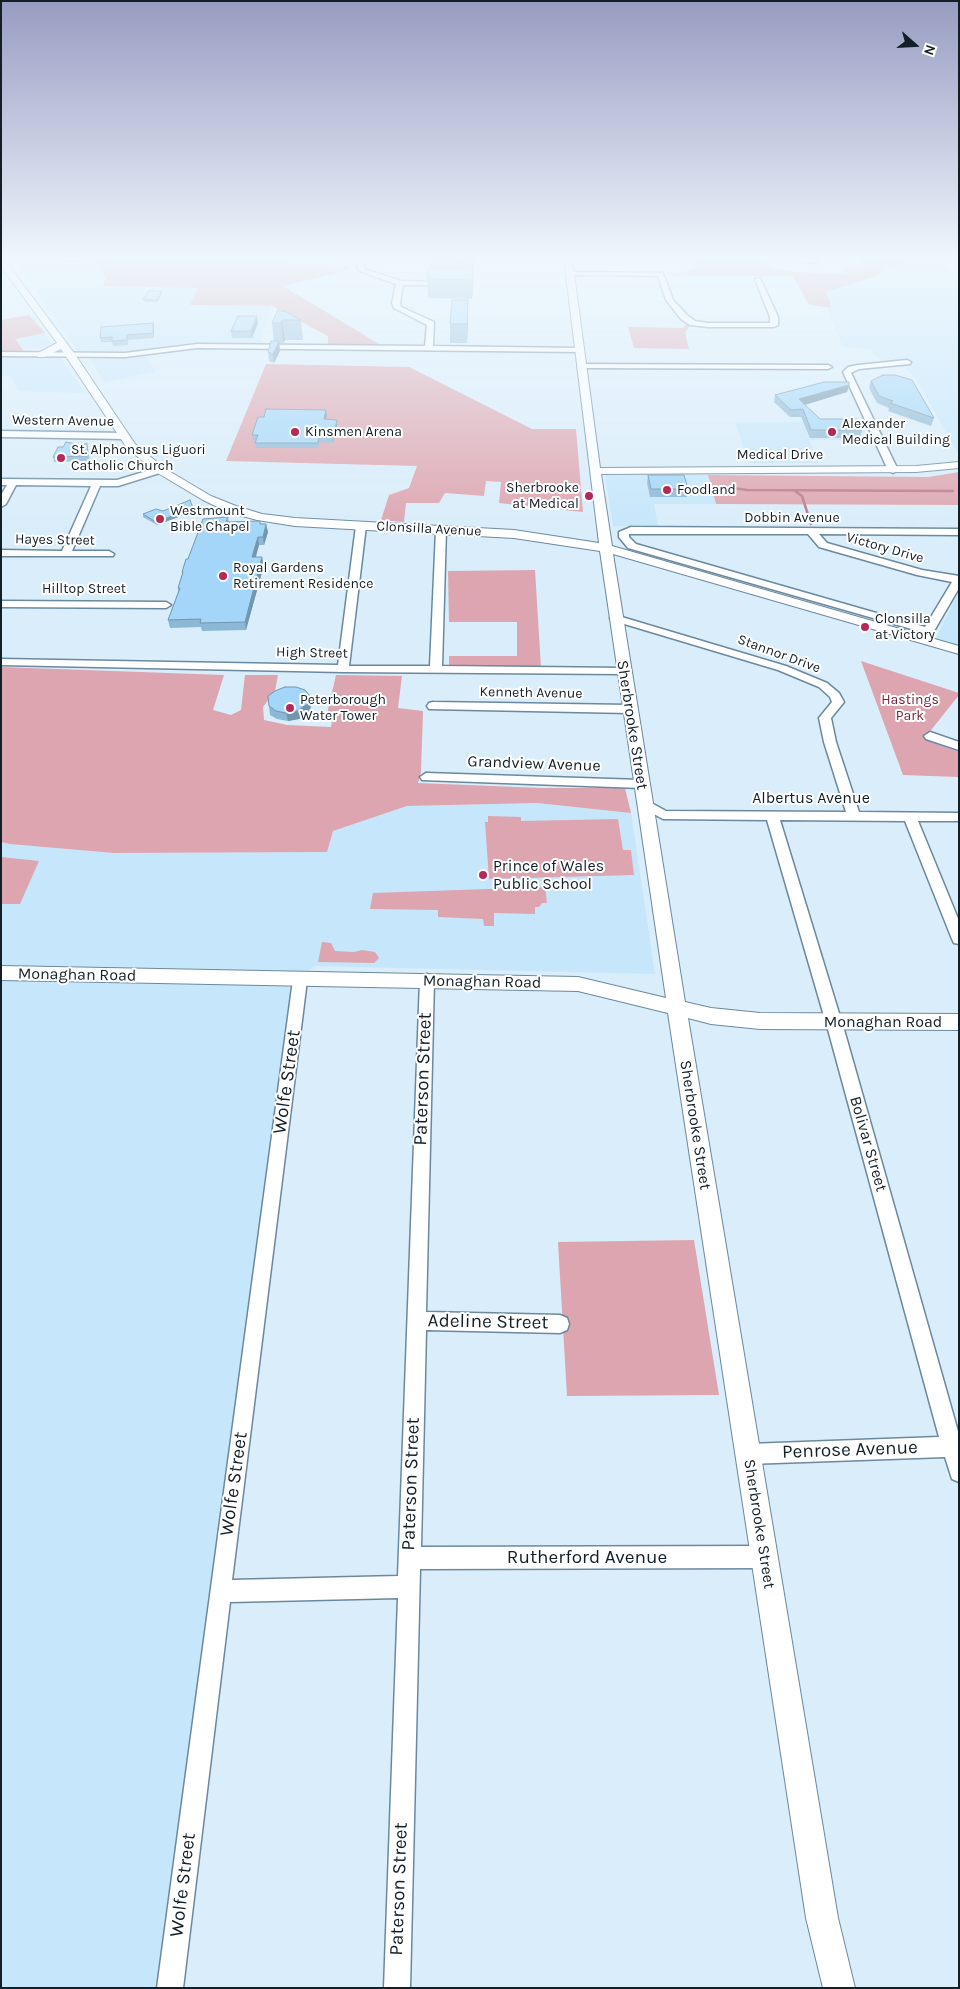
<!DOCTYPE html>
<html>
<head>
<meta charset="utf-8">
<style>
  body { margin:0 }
  #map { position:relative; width:960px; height:1989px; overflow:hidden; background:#d9edfa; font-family:Karla,sans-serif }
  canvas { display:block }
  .frame { position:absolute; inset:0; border:2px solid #131f27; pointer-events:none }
  .north { position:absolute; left:890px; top:20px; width:50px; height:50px; -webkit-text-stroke:4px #fff; paint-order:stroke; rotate:109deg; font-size:14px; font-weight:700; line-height:20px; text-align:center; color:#131f27 }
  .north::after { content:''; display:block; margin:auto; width:18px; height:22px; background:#131f27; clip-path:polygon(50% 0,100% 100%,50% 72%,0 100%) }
</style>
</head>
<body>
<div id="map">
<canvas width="960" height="1989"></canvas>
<div class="frame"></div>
<div class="north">N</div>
</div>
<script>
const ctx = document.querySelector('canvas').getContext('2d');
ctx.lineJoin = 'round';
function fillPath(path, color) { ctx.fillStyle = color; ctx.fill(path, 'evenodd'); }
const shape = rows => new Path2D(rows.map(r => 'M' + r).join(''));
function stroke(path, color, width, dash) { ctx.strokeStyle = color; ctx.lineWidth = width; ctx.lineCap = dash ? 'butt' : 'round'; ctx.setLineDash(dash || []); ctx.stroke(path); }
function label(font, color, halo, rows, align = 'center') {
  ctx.font = font + ' Karla,sans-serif'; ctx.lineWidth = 4; ctx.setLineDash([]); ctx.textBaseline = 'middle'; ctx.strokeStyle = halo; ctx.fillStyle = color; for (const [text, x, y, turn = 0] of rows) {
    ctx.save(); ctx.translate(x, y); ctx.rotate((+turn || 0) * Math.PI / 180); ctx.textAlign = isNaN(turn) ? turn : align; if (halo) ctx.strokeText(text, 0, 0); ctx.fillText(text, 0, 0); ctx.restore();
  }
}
fillPath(shape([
  [14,259,63,259,64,263,91,261,106,269,106,278,103,286,198,288,191,305,272,306,260,343,199,343,177,344,138,352,78,352],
  [910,259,939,260,950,269,959,270,959,452,957,452,919,384,906,368,881,361,870,349,843,347,826,308,832,308,826,292,882,268,904,267],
  [45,333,53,345,36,349,23,348,14,339],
  [1,356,61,358,85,393,19,391,10,376,1,375],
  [146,356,156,372,104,382,90,359],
  [735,422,861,422,868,440,809,440,819,463,749,463],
  [605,475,708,475,716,504,654,504,658,526,613,526],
  [959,591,959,646,936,638],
  [537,803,631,813,655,974,314,966,290,994,156,1988,1,1988,1,842,114,853,327,852,333,831,407,806]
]), '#c6e6fb');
fillPath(shape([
  [63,259,291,259,289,264,349,265,348,270,283,286,379,344,328,344,328,336,272,306,190,305,198,288,103,286,106,278,101,271,105,268,91,261,63,263],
  [694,259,763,259,773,268,794,272,848,274,842,267,862,266,859,259,903,259,907,263,904,267,882,268,879,275,826,292,832,308,809,305,793,276,673,276,696,268],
  [29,315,45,333,15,339,24,351,1,351,1,320],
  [686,325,690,326,685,332,689,349,634,348,628,327,682,328],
  [266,364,409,367,532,429,576,429,583,512,499,503,501,482,486,481,484,496,445,493,439,503,406,503,404,522,381,520,389,495,409,488,417,466,226,461],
  [959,472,959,505,716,504,708,475,928,477],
  [535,570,541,667,449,666,449,656,517,656,517,622,449,622,448,571],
  [861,661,959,693,959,695,924,739,959,752,959,777,903,775],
  [1,667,224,675,213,710,231,715,241,710,245,675,278,675,275,691,263,707,264,720,287,725,331,727,333,715,327,714,336,675,402,676,398,708,423,711,421,772,418,783,541,788,625,788,631,813,537,803,407,806,333,831,327,852,114,853,10,844,1,842],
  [488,816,521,817,521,821,618,819,623,850,631,850,634,875,489,879,485,822,488,822],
  [1,857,39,861,20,904,1,904],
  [545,887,547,903,542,903,539,907,535,907,535,914,494,913,494,926,484,926,483,919,438,917,438,910,370,909,373,893],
  [322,942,331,943,335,951,354,952,362,950,375,952,379,958,374,963,318,962],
  [694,1240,719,1395,567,1396,558,1242]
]), '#dda5af');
stroke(shape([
  [733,488,747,490,953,491],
  [795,491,802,496,811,524]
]), '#bd7786', 2.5);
const minor = shape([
  [359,259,365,259,364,269,401,281,450,282,450,284,448,285,403,285,400,303,401,307,434,322,433,346,578,348,582,350,578,352,197,348,125,357,1,356,1,352,125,353,197,344,425,346,427,325,394,308,392,303,396,284,360,271,357,267,359,259],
  [789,259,812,259,820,261,817,263,792,261,789,259],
  [570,272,663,273,673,300,687,315,695,321,708,323,770,323,770,317,755,279,760,278,778,317,778,325,774,327,708,327,690,325,681,319,666,300,658,276,568,275,568,273,570,272],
  [907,360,911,362,910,364,859,369,851,373,898,470,893,473,888,470,843,372,848,367,858,365,907,360],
  [578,364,828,365,832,367,828,369,581,368,578,368,578,364],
  [1,431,125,433,129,436,125,439,1,437,1,431],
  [160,467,165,470,163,472,118,486,100,486,72,551,109,551,114,554,113,556,1,556,1,550,62,551,91,486,16,485,6,504,1,507,1,495,7,485,1,485,1,479,117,480,160,467],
  [361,523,366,526,349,666,430,666,436,530,441,527,446,530,442,666,623,668,629,671,623,674,343,672,1,665,1,659,338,665,356,526,361,523],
  [631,527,959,529,959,535,819,534,827,543,922,570,959,576,959,588,934,631,928,640,924,641,919,638,922,632,628,548,619,537,619,532,631,527],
  [629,534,808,534,819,547,917,575,952,582,925,627,636,544,629,537,629,534],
  [1,601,166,602,171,605,166,608,1,607,1,601],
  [615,615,786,666,827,683,839,693,844,702,831,718,836,742,859,812,959,813,959,821,918,821,959,921,959,944,954,943,952,939,905,821,780,820,845,1033,959,1435,959,1482,952,1479,945,1457,748,1464,741,1461,738,1454,741,1447,748,1444,939,1437,829,1033,767,820,663,819,639,806,638,803,644,799,666,811,846,812,824,742,819,718,832,702,830,697,819,687,778,670,611,620,610,618,611,616,615,615],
  [433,702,629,705,635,709,629,713,429,709,427,706,429,703,433,702],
  [930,732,959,742,959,750,926,739,924,736,930,732],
  [426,773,641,780,647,784,641,788,422,780,420,777,426,773],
  [300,974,305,976,307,980,232,1580,398,1576,420,980,422,976,427,974,432,976,434,980,426,1312,560,1315,567,1318,569,1324,567,1330,560,1333,426,1330,421,1547,765,1546,773,1549,776,1557,773,1565,765,1568,420,1569,410,1988,384,1988,398,1598,230,1602,183,1988,157,1988,293,980,295,976,300,974]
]);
const major = shape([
  [1,259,4,259,74,353,135,444,164,468,211,496,236,506,262,514,295,518,514,530,599,543,564,259,572,259,600,468,916,466,959,462,959,468,916,472,601,474,612,546,959,646,959,654,613,554,685,1002,711,1008,760,1013,959,1014,959,1030,760,1029,711,1024,688,1018,838,1918,855,1988,823,1988,806,1918,668,1013,578,991,1,980,1,966,578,977,666,998,600,551,514,538,295,526,257,520,228,512,203,500,156,472,127,448,61,349,44,357,38,357,38,353,57,343,1,266,1,259]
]);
stroke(minor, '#6b899e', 3);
stroke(major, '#6b899e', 2);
fillPath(minor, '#fff');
fillPath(major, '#fff');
fillPath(shape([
  [474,259,474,273,472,299,428,298,427,279,430,268,430,261],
  [162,293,157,302,144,302,143,299],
  [286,312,301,320,303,340,285,340,283,343,279,343,280,351,274,363,269,361,268,352,274,341,272,323],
  [468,320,467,343,450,343,450,324],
  [153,323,154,328,154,338,128,340,128,345,113,346,112,342,101,342,100,338],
  [258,323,252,338,232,338,231,331],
  [871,381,934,418,931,426,888,411,889,408,877,403,869,388],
  [849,385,847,392,805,405,820,419,862,430,860,438,810,438,801,417,790,417,774,402,775,395],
  [326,410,327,415,326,419,337,420,337,425,333,443,320,442,318,448,256,448,255,443,256,440,253,440,252,435,264,417],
  [88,448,90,461,54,462,53,457],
  [648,475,688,489,687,497,650,497,647,483],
  [193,508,194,511,157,525,143,517,143,514,163,511],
  [228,517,229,522,266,524,268,532,264,545,259,545,256,557,264,565,246,630,202,631,201,627,170,628,168,620,178,592,178,588,182,575,182,572,188,559],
  [310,696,311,704,310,711,299,719,288,721,277,719,270,715,269,706]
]), '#8cb8d5');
fillPath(shape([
  [474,259,474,273,473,284,473,265],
  [473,268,473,286,472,299,472,280],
  [162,291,162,293,157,302,157,300],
  [468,300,468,320,467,343,467,324],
  [257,316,258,323,252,338,251,331],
  [282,320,285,340,283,343,281,323],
  [153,323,154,328,154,338,153,333],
  [279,341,280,351,274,363,273,354],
  [849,385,847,392,797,407,799,399],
  [326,410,327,415,324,424,324,419],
  [337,420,337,425,333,443,333,437],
  [193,508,194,511,157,525,156,522],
  [266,524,268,532,264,545,263,537],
  [258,537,259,545,253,565,252,557],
  [262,557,264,565,246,630,245,622],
  [310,696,311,704,310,711,299,719,288,721,286,713]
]), '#7296ae');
const building = shape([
  [430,259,474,259,473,265,453,261,430,261,430,259],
  [429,268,468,270,473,268,472,280,427,279,429,268],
  [149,291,162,291,157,300,143,299,149,291],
  [452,300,468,300,467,324,450,324,452,300],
  [278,310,286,312,301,320,282,320,281,323,272,323,278,310],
  [238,316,257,316,251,331,231,331,238,316],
  [153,323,153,333,127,335,127,340,112,341,112,337,100,338,101,327,153,323],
  [271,341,279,341,273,354,268,352,271,341],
  [883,375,895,375,912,380,934,418,890,403,893,401,879,396,871,381,883,375],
  [824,382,849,382,849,385,799,399,820,419,857,419,862,430,811,430,803,409,791,410,775,395,824,382],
  [266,409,326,410,324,419,337,420,333,437,319,437,318,443,255,443,258,435,252,435,258,417,264,417,266,409],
  [66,442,82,445,87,443,88,456,53,457,58,447,63,447,66,442],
  [648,475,684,475,688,489,651,489,648,475],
  [190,500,193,508,156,522,143,514,156,509,163,511,190,500],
  [228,517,226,522,260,521,260,524,266,524,263,537,258,537,252,557,262,557,245,622,200,623,201,619,168,620,180,588,178,588,183,572,182,572,186,559,188,559,203,519,228,517],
  [285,687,296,687,305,690,310,696,309,703,297,711,286,713,276,711,269,706,268,696,275,691,285,687]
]);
fillPath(building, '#a3d6f8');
stroke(building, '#7296ae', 1);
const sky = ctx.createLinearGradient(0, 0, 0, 537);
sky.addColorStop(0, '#979cc1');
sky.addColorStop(0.48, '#eef7fd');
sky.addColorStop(1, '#eef7fd00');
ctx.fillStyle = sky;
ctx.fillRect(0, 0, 960, 537);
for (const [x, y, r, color] of [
  [295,432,5,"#b62858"],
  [832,432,5,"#b62858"],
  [61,458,5,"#b62858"],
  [667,490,5,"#b62858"],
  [589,496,5,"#b62858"],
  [160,519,5,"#b62858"],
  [223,576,5,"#b62858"],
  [865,627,5,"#b62858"],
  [290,708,5,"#b62858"],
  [483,875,5,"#b62858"]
]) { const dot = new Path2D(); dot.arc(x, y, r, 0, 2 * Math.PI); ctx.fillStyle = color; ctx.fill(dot); stroke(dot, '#fff', 2); }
label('14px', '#131f27', '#fff', [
  ["Western Avenue",63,421,1],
  ["Medical Drive",780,455],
  ["Dobbin Avenue",792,518],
  ["Clonsilla Avenue",429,529,3],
  ["Hayes Street",55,540,1],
  ["Victory Drive",885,548,16],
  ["Hilltop Street",84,589],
  ["High Street",312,653,1],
  ["Stannor Drive",779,654,20],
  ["Kenneth Avenue",531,693,1]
]);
label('14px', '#131f27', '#fff', [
  ["Alexander",842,424],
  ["Medical Building",842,440],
  ["Kinsmen Arena",305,432],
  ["St. Alphonsus Liguori",71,450],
  ["Catholic Church",71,466],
  ["Sherbrooke",579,488,"right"],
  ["at Medical",579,504,"right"],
  ["Foodland",677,490],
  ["Westmount",170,511],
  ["Bible Chapel",170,527],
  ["Royal Gardens",233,568],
  ["Retirement Residence",233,584],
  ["Clonsilla",875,619],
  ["at Victory",875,635],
  ["Peterborough",300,700],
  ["Water Tower",300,716]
], 'left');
label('14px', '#741f39', '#fff', [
  ["Hastings",910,700],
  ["Park",910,716]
]);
label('16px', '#131f27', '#fff', [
  ["Sherbrooke Street",632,725,81],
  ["Grandview Avenue",534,764,2],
  ["Albertus Avenue",811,798],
  ["Monaghan Road",77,975,1],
  ["Monaghan Road",482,982,1],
  ["Monaghan Road",883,1022],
  ["Sherbrooke Street",695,1125,81],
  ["Bolivar Street",868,1144,74],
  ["Sherbrooke Street",759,1524,81]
]);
label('16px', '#131f27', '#fff', [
  ["Prince of Wales",493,866],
  ["Public School",493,884]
], 'left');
label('19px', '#131f27', '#fff', [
  ["Paterson Street",423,1079,-88],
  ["Wolfe Street",287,1082,-82],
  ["Adeline Street",488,1322,1],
  ["Penrose Avenue",850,1450,-2],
  ["Wolfe Street",234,1484,-82],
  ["Paterson Street",411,1484,-88],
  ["Rutherford Avenue",587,1558],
  ["Wolfe Street",183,1885,-83],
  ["Paterson Street",399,1889,-88]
]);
</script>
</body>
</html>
